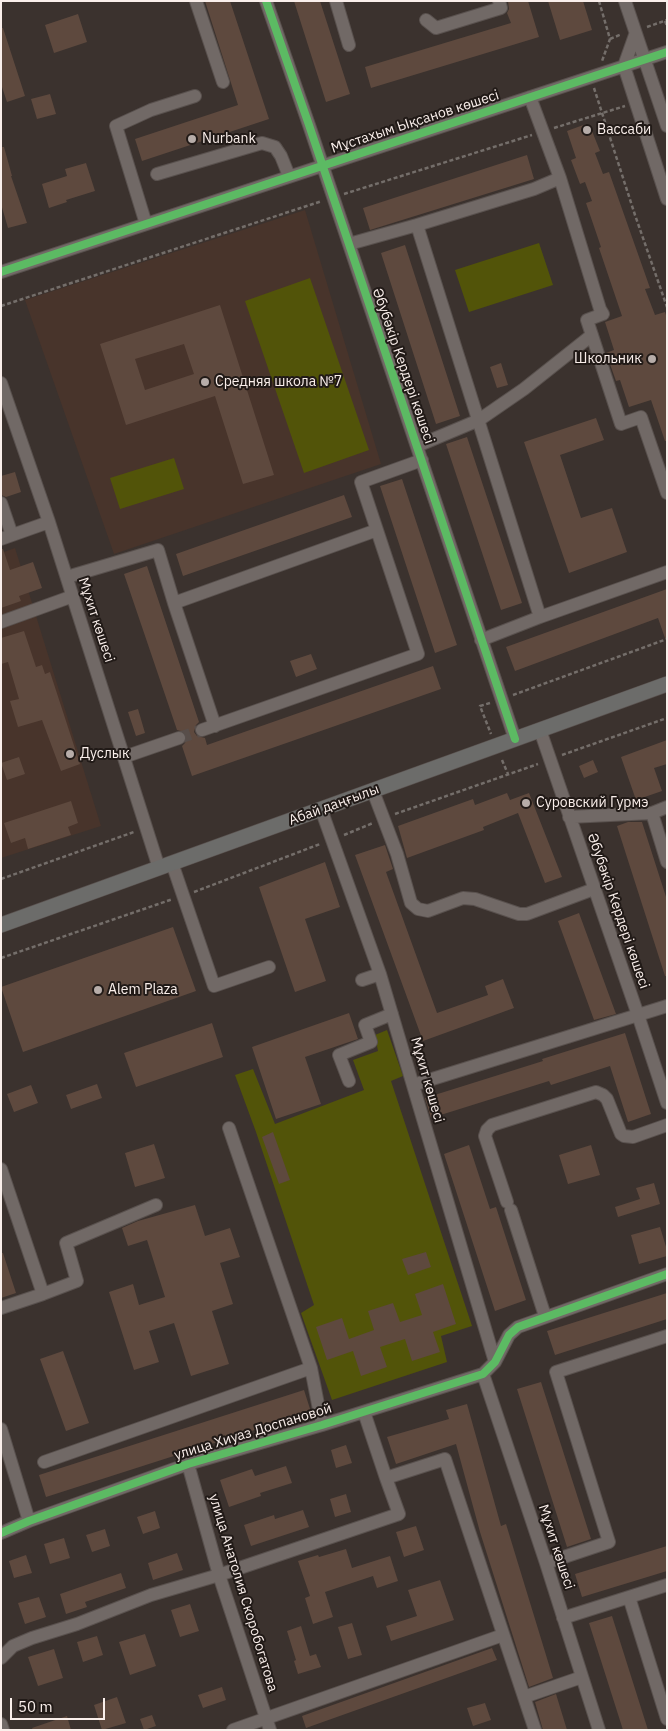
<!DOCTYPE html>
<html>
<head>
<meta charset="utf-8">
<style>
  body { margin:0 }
  #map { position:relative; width:668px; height:1731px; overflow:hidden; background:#3b322e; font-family:"IBM Plex Sans",sans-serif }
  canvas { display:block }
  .frame { position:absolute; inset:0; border:2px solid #faefeb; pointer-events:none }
  .scale { position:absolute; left:10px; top:1698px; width:95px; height:22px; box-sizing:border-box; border:2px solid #faefeb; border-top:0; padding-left:6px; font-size:15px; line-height:18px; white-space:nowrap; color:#faefeb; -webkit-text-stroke:4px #211a17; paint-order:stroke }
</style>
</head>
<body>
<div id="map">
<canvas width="668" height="1731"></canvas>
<div class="frame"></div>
<div class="scale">50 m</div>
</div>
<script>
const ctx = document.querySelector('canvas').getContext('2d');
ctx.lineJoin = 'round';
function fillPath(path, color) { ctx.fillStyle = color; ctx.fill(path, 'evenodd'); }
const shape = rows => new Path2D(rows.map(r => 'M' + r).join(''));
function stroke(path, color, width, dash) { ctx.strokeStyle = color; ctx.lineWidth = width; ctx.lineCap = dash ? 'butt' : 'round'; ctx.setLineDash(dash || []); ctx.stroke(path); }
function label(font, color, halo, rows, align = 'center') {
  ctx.font = font + ' "IBM Plex Sans",sans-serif'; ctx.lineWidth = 4; ctx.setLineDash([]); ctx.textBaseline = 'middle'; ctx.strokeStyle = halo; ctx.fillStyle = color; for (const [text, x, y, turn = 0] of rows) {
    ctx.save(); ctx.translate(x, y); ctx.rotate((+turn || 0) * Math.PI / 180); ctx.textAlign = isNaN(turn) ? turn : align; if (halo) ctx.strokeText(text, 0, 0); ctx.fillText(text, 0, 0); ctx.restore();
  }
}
fillPath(shape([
  [305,210,381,464,114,554,25,300],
  [15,548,101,826,1,858,1,553]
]), '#48342b');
fillPath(shape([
  [539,243,553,285,469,312,455,270],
  [310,278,369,450,304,473,245,301],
  [174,458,184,489,120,509,110,478],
  [387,1030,403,1076,391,1081,472,1326,441,1336,447,1362,332,1400,301,1313,314,1305,256,1132,235,1075,253,1069,275,1124,364,1090,353,1060,378,1051,375,1035]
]), '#525409');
fillPath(shape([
  [205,1,230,1,269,119,142,161,135,139,238,105],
  [294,1,320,1,350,94,326,102],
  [508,1,528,1,539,37,371,88,365,67,511,23,507,13,509,9],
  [548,1,583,1,592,30,560,40],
  [78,14,87,42,54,53,45,25],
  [1,28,3,28,25,96,7,102,1,84],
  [50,94,56,114,37,119,31,99],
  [586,124,589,132,592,131,600,151,595,153,603,174,609,172,650,288,645,289,655,315,665,312,667,318,667,441,665,441,651,400,629,407,620,380,616,381,606,353,614,350,605,322,622,316,599,248,601,247,586,203,592,201,585,182,580,184,571,160,576,158,567,131],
  [1,147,4,147,12,176,11,176,27,223,8,228,1,204],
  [527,155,534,179,370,230,363,208],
  [86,163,95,191,66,200,67,202,49,208,42,184,67,176,65,169],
  [405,245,460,416,436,424,381,253],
  [220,305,274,475,243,484,215,396,126,425,100,344],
  [184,344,194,374,145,390,135,359],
  [501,363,508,385,497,388,490,367],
  [596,418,604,440,560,455,581,518,612,508,627,552,569,573,524,442],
  [467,437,522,603,501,610,446,444],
  [15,472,21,492,6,497,1,495,1,476],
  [402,479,457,645,435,653,380,486],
  [344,495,352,517,183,576,176,554],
  [1,549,3,549,10,570,33,562,42,588,19,596,21,601,1,608],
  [147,566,199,722,196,725,194,732,197,736,205,738,207,745,433,666,441,689,192,776,182,746,185,743,187,736,184,732,177,730,124,574],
  [667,589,667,638,665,638,658,618,515,671,506,647],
  [24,631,36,667,42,665,45,674,50,672,80,764,61,771,42,720,18,727,10,701,19,699,8,662,1,664,1,638],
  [311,654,317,669,296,677,290,661],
  [138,709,145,733,136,736,128,712],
  [667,740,667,764,654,768,662,791,636,800,621,757],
  [19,757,25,774,7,780,1,763],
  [593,760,598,772,584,778,579,766],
  [507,793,510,800,529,793,562,877,545,883,518,813,483,827,484,830,407,858,398,826,473,799,475,805],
  [71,801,78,823,68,827,71,835,28,849,25,838,11,843,4,823],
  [628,822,642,822,667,900,667,976,665,976,617,826],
  [385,845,393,869,386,872,437,1013,488,995,485,986,503,979,514,1008,423,1041,355,855],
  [325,862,340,907,305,919,326,981,295,992,259,887],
  [579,913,616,1014,594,1020,558,921],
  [173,927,196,991,23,1052,1,987],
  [349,1013,358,1039,305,1057,321,1104,276,1119,252,1047],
  [212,1023,223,1057,136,1087,124,1053],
  [625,1033,651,1114,628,1122,610,1066,551,1085,549,1081,431,1118,425,1098,543,1061,542,1059],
  [97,1084,102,1098,71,1109,66,1095],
  [31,1085,38,1103,14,1112,7,1094],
  [273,1132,290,1180,279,1184,262,1137],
  [154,1144,165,1178,135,1187,125,1153],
  [469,1145,490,1209,496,1207,526,1300,495,1311,444,1154],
  [591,1145,600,1175,568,1184,559,1155],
  [654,1183,660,1204,618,1217,615,1207,640,1199,636,1188],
  [195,1205,205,1236,230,1228,240,1257,220,1263,233,1304,212,1311,229,1364,191,1376,174,1323,149,1331,159,1362,134,1370,109,1292,133,1284,139,1305,165,1297,147,1240,128,1246,122,1228,138,1221],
  [660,1227,667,1250,667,1256,639,1264,631,1235],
  [426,1252,431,1267,408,1275,402,1259],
  [1,1253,3,1253,16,1293,1,1298],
  [443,1284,456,1324,433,1332,440,1352,412,1361,405,1339,380,1347,387,1367,361,1376,353,1351,327,1360,316,1327,342,1318,349,1339,374,1330,368,1311,393,1303,400,1322,422,1315,415,1294],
  [667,1293,667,1319,555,1355,547,1331],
  [63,1351,89,1423,66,1431,40,1359],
  [541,1382,591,1539,567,1547,517,1389],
  [304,1390,311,1412,46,1497,39,1475],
  [467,1404,501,1526,506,1524,553,1678,529,1687,480,1532,456,1444,396,1464,387,1437,449,1419,446,1410],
  [346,1445,352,1463,336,1468,331,1450],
  [286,1466,292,1483,260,1493,261,1496,229,1507,220,1480,252,1469,255,1476],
  [346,1494,351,1512,335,1517,330,1499],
  [303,1510,309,1527,251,1546,244,1525,274,1515,275,1519],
  [155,1511,160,1528,143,1534,137,1517],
  [416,1526,424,1550,404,1557,396,1532],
  [105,1529,110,1546,92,1552,86,1535],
  [64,1538,70,1558,50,1564,44,1544],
  [667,1546,667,1571,582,1597,575,1574],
  [346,1549,352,1568,390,1556,398,1581,377,1588,373,1576,325,1592,333,1617,313,1624,305,1598,310,1596,298,1561,318,1555,319,1557],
  [177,1553,183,1570,153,1580,148,1563],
  [26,1555,32,1573,14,1578,9,1561],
  [121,1573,126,1588,85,1602,87,1607,66,1614,60,1594],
  [440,1580,454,1620,391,1641,386,1626,417,1616,408,1590],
  [39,1597,46,1617,25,1624,18,1603],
  [190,1604,199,1631,180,1637,171,1610],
  [612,1616,648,1730,623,1730,589,1623],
  [352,1623,362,1655,348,1659,338,1627],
  [301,1626,310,1656,316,1654,321,1667,298,1674,294,1661,296,1660,287,1631],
  [145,1634,156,1666,130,1675,119,1642],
  [97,1636,103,1655,83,1662,77,1642],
  [492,1648,497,1660,306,1728,302,1716],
  [54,1649,63,1678,38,1686,28,1657],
  [222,1687,226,1700,203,1708,198,1695],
  [556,1694,567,1730,543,1730,535,1702],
  [117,1697,126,1723,102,1730,94,1705],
  [485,1703,491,1720,473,1726,467,1708],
  [152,1715,156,1726,144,1730,140,1719],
  [67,1716,71,1730,33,1730,32,1728]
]), '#5e493e');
stroke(shape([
  [179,738,202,730]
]), '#584e4a', 12, [12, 6]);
const minor = shape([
  [196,1,223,82],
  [266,1,309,125,515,739],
  [336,1,349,45],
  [625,1,667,126],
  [426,20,436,28,501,8,499,1],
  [635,35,624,66,667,199],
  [157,174,262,143,275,147,281,156,289,176],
  [560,178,600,309,603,314,587,320,621,424,641,417,667,493],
  [146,224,116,126,151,110,195,96],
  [417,225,534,189,560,178,530,97],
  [349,244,417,225,540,617],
  [1,272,667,52],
  [1,383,49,522,159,868],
  [417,446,479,420,524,389,592,335],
  [1,503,12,535],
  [1,539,49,522],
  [67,577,158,550,174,603,377,530],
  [174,603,215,726],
  [1,622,73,596],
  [481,640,540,617,667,572],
  [202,730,418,654,361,482,422,460],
  [540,730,638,1015,667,1103],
  [124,757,179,738],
  [373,791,397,854,411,903,418,909,428,911,463,898,475,899,519,914,527,914,594,889],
  [321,809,380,974,495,1362],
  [652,813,667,862],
  [569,817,652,813,667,807],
  [172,863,214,986,269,967],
  [362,980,380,974],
  [349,1081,339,1055,371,1042,365,1025,392,1014],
  [413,1085,667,1006],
  [229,1128,311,1368,322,1425],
  [1,1169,43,1294,1,1308],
  [507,1202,485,1136,487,1130,492,1125,596,1092,603,1095,607,1099,621,1134,624,1136,633,1137,667,1125],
  [511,1210,545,1316],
  [43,1294,77,1281,66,1243,156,1205],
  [483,1374,546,1563,599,1730],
  [364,1412,386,1478,445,1459,535,1730],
  [1,1429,29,1521],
  [44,1462,311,1368],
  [188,1464,219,1575,270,1730],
  [1,1533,29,1521,188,1464,322,1425,483,1374,495,1362,509,1335,518,1327,667,1274],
  [546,1563,609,1542,556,1372,667,1336],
  [629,1597,667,1719],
  [563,1618,667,1585],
  [1,1658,13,1646,32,1638,77,1624,151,1595,219,1575,399,1514,386,1478],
  [524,1697,582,1677],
  [1,1724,3,1730],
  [233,1730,503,1635]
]);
const major = shape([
  [1,925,667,684]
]);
stroke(minor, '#59514e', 14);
stroke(major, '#59514e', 16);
stroke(shape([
  [599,1,610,39,602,61],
  [665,21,667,26],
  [647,27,667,20],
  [610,39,622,34],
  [594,88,635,215,667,307],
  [554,128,625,106],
  [344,194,532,135],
  [1,306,322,201],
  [513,695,667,639],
  [490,703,480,706,491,734],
  [562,755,667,718],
  [502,760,508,774],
  [395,814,538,764],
  [344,835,373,823],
  [1,879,134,832],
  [194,892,320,844],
  [1,958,173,899]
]), '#746e6a', 2.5, [4, 2.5]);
stroke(minor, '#716966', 12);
stroke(major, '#6c6c6a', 15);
stroke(shape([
  [266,1,309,125,515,739],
  [1,272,667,52],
  [1,1533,29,1521,188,1464,322,1425,483,1374,495,1362,509,1335,518,1327,667,1274]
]), '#5cba63', 8);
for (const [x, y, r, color] of [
  [587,130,5,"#b7ada9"],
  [192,139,5,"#b7ada9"],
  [652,359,5,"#b7ada9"],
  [205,382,5,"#b7ada9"],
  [70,754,5,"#b7ada9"],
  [526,803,5,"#b7ada9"],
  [98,990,5,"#b7ada9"]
]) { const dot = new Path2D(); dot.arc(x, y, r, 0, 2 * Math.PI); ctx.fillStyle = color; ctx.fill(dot); stroke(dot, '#211a17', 2); }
label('14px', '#faefeb', '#211a17', [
  ["Мұстахым Ықсанов көшесі",415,122,-18],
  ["Әбубәкір Кердері көшесі",403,366,71],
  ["Мұхит көшесі",96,620,72],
  ["Абай даңғылы",334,805,-20],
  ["Әбубәкір Кердері көшесі",618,911,71],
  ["Мұхит көшесі",427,1080,74],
  ["улица Хиуаз Доспановой",253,1432,-17],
  ["Мұхит көшесі",556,1547,72],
  ["улица Анатолия Скоробогатова",243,1593,73]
]);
label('14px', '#faefeb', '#211a17', [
  ["Вассаби",597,130],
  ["Nurbank",202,139],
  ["Школьник",642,359,"right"],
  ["Средняя школа №7",215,382],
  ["Дуслык",80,754],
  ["Суровский Гурмэ",536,803],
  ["Alem Plaza",108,990]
], 'left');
</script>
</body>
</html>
